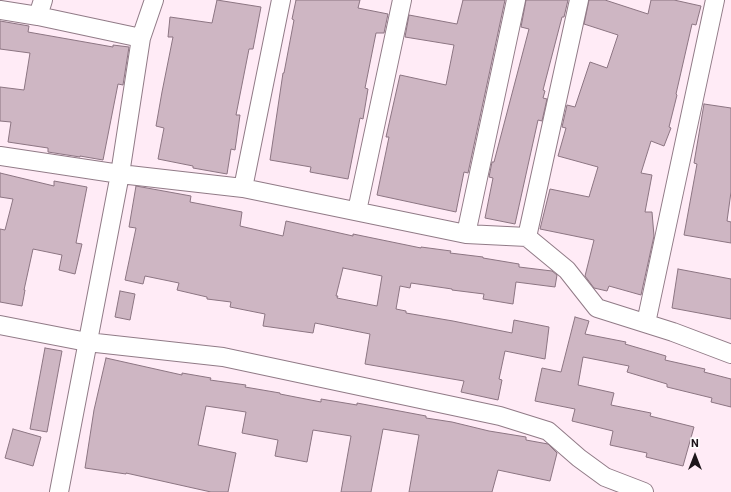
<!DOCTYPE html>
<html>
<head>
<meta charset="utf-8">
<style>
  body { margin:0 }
  #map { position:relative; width:731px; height:492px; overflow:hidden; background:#ffebf6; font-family:Roboto,sans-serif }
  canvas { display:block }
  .north { position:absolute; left:675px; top:436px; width:40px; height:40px; -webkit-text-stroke:3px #fff; paint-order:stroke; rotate:0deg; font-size:11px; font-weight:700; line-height:16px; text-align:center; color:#1d151a }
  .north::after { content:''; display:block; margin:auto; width:14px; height:18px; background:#1d151a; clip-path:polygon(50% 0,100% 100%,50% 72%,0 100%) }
</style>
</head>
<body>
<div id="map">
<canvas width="731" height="492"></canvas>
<div class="north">N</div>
</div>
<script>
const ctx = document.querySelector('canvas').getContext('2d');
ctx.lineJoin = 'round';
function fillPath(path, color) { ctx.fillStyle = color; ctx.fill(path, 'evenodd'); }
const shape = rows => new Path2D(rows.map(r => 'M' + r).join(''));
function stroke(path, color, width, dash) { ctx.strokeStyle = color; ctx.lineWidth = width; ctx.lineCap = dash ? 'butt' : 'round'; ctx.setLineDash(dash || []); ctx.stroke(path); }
const building = shape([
  [217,0,261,7,253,49,249,49,236,115,240,115,235,150,231,149,227,174,193,168,193,166,158,159,164,128,156,126,162,92,173,37,168,37,170,17,212,23,217,0],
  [296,0,360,0,358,8,388,14,384,33,376,33,365,88,368,89,363,119,360,118,348,179,310,172,311,167,270,160,283,73,284,73,294,20,292,19,296,0],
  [463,0,505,0,468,173,464,172,456,212,377,195,389,137,386,137,400,75,446,85,454,45,405,37,409,15,457,24,463,0],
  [526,0,568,0,564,17,562,17,543,90,545,91,543,98,547,99,542,121,538,120,515,224,485,218,493,178,489,177,492,162,494,162,529,29,521,27,526,0],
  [589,0,605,0,648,14,651,0,674,0,701,6,696,25,692,24,676,94,677,95,669,127,671,128,664,146,651,141,641,173,652,175,645,212,652,212,654,236,641,295,609,286,607,291,594,288,585,276,594,240,540,229,550,189,589,197,598,167,558,156,566,128,562,127,567,105,575,107,590,62,607,68,618,35,584,24,589,0],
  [0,21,29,26,28,32,113,47,113,45,129,47,123,85,118,84,103,160,80,156,80,157,48,152,48,148,8,142,11,122,0,121,0,87,24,90,30,53,0,49,0,21],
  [704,104,731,108,731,192,727,221,731,222,731,243,684,235,697,164,694,163,704,104],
  [0,173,54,186,54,181,87,187,76,243,82,244,75,274,59,270,62,255,33,249,24,290,25,290,22,306,0,302,0,229,5,230,13,199,0,197,0,173],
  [136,186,191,196,190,202,242,212,240,226,283,236,286,221,353,236,353,234,421,248,421,247,451,251,450,253,483,257,483,258,519,264,519,267,552,271,557,275,555,287,516,282,513,304,483,299,484,294,452,290,452,289,411,283,410,288,400,286,396,309,406,311,406,313,453,321,512,333,514,320,549,327,545,359,505,351,499,379,502,380,498,400,461,392,464,381,365,364,370,334,315,323,313,333,263,326,265,314,230,307,231,302,207,299,207,297,177,290,179,283,145,276,143,284,125,280,136,228,129,227,136,186],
  [343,268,382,276,377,306,337,298,338,296,336,296,343,268],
  [678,269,731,279,731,319,672,308,678,269],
  [120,291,135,294,130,320,115,317,120,291],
  [575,317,589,321,585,334,626,342,625,344,666,356,665,360,705,369,704,372,731,379,731,407,711,402,712,398,667,387,667,384,627,372,629,366,583,357,578,385,614,393,611,405,651,413,650,416,694,427,683,466,646,457,647,453,610,445,613,431,572,421,575,409,535,401,542,368,561,372,575,317],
  [45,348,62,351,47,432,30,429,45,348],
  [106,358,182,375,182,373,211,378,210,380,246,385,245,387,280,393,280,394,321,402,321,399,357,405,357,403,426,416,426,418,452,422,489,431,526,437,526,440,548,444,557,453,550,481,498,470,492,492,409,492,419,435,383,429,371,492,341,492,351,436,313,430,307,462,275,456,278,440,242,433,246,412,206,406,198,445,236,453,228,492,211,492,126,473,126,474,85,468,94,410,106,358],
  [13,429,41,437,33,466,5,458,13,429]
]);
fillPath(building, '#ceb6c3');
stroke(building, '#8c7582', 1);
const street = shape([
  [0,10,38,16,141,38],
  [38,16,43,0],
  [0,156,120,174,243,188,466,234,527,237,567,270,597,308,673,332,731,354],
  [243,188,281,0],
  [357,211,402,0],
  [466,234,516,0],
  [527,237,579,0],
  [646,323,715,0],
  [0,325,87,342,223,357,500,416,548,431,579,458,605,477,644,492],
  [59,492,120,174,141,38,154,0]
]);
stroke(street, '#917b87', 20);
stroke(street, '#fff', 18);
</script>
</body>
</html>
